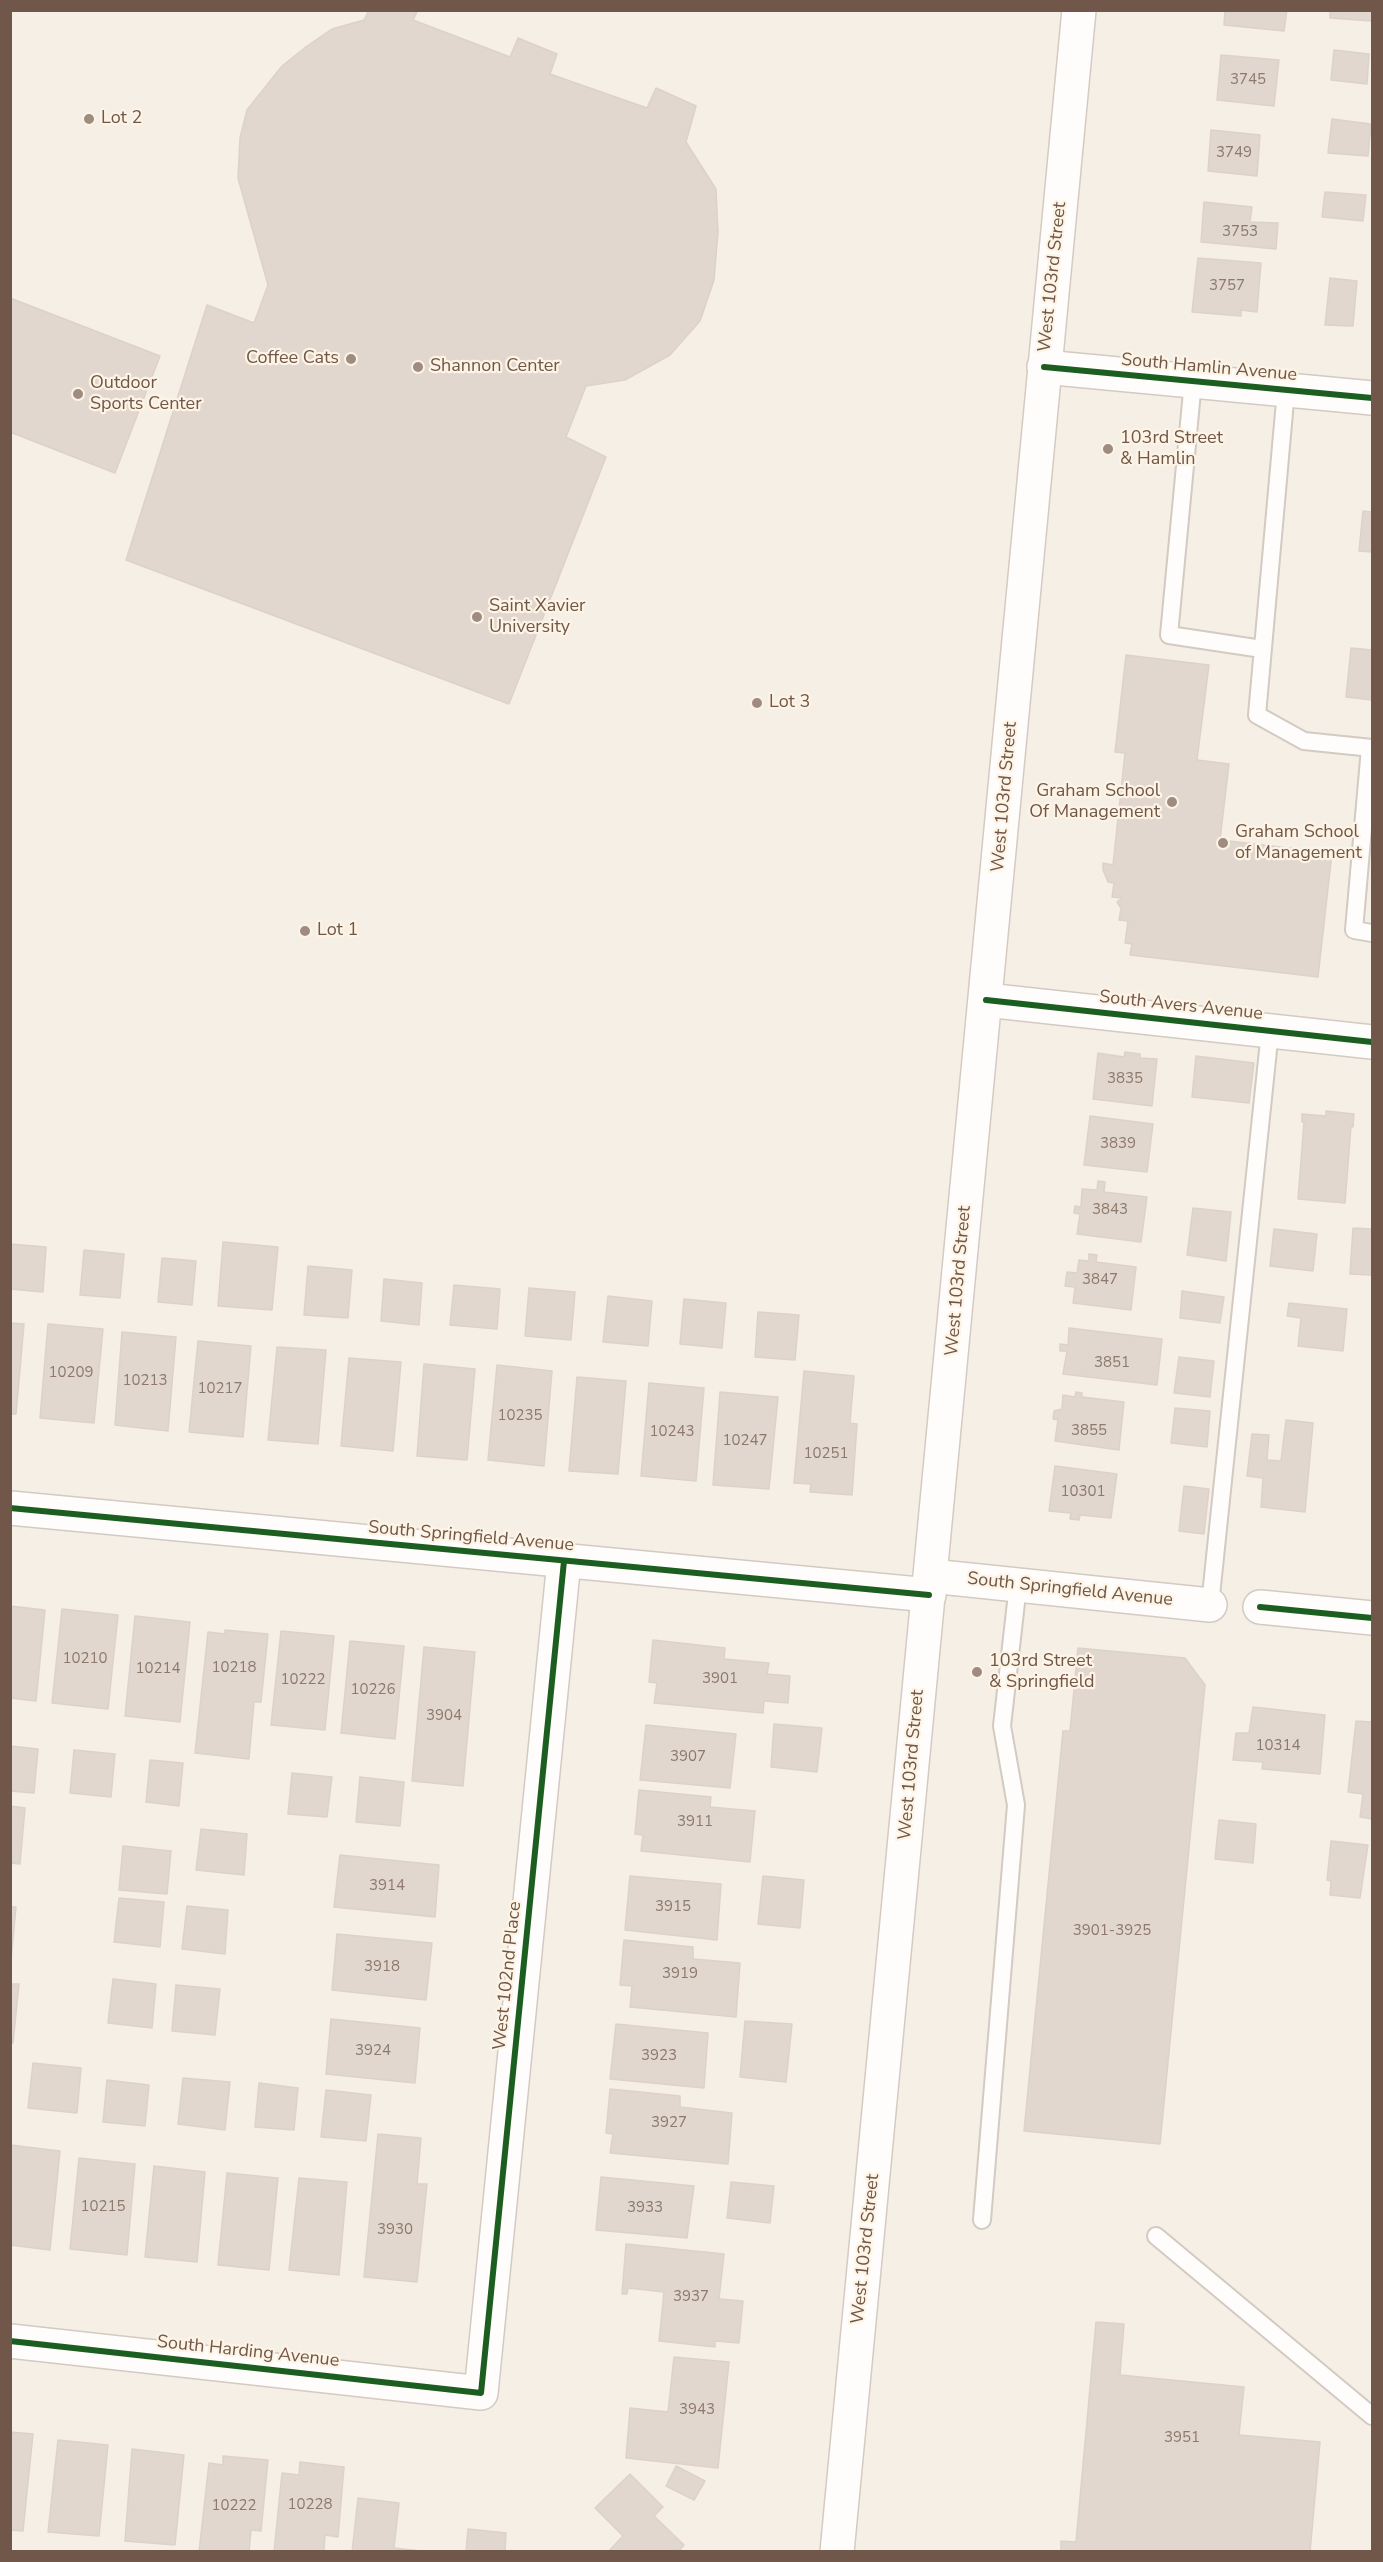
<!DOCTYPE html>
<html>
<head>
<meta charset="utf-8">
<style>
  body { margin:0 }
  #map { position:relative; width:1383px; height:2562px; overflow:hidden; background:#f5efe6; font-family:"Nunito Sans",sans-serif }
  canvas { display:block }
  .frame { position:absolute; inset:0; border:12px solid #705749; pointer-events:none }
</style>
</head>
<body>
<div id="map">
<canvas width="1383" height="2562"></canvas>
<div class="frame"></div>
</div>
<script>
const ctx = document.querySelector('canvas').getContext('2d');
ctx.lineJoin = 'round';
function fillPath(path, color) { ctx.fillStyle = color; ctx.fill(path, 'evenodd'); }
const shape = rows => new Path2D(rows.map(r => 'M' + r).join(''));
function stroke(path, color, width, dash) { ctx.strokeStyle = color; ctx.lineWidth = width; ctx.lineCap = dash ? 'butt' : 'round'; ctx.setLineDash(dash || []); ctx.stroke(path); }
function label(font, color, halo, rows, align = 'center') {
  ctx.font = font + ' "Nunito Sans",sans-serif'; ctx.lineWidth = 4.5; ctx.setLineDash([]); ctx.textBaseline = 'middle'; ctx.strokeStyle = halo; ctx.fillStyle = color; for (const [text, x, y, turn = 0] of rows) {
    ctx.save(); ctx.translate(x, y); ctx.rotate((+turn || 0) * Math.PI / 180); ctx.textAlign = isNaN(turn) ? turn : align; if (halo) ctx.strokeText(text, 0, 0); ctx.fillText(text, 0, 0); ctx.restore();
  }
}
const building = shape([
  [369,10,418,10,413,20,510,57,518,38,557,54,550,74,647,108,656,88,696,106,686,142,716,189,718,232,714,280,700,321,670,355,625,380,586,386,566,437,606,457,509,704,126,560,207,305,254,323,268,285,238,178,240,138,247,110,282,66,307,46,332,29,364,20,369,10],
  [1225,10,1287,10,1284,31,1224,25,1225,10],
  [1330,10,1372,10,1372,21,1330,18,1330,10],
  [1334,50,1369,54,1367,84,1331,80,1334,50],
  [1221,55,1279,60,1274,106,1217,100,1221,55],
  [1332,119,1371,124,1368,156,1328,153,1332,119],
  [1211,130,1260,135,1257,176,1208,171,1211,130],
  [1325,192,1366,195,1363,221,1322,217,1325,192],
  [1204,202,1252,207,1250,222,1278,223,1276,249,1201,242,1204,202],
  [1198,258,1261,263,1257,312,1241,310,1241,316,1192,312,1198,258],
  [1330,278,1357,281,1353,326,1325,325,1330,278],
  [10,298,160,356,115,473,10,432,10,298],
  [1363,511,1372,512,1372,552,1359,551,1363,511],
  [1351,648,1372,650,1372,700,1346,697,1351,648],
  [1126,655,1209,665,1197,760,1229,764,1220,840,1332,853,1318,977,1130,955,1132,944,1125,943,1128,921,1119,920,1121,908,1117,902,1122,898,1112,897,1114,883,1108,882,1103,870,1103,863,1113,865,1125,753,1115,752,1126,655],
  [1125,1052,1140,1054,1140,1058,1157,1059,1152,1106,1093,1099,1098,1053,1124,1057,1125,1052],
  [1196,1056,1254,1063,1249,1103,1192,1097,1196,1056],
  [1326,1111,1354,1114,1353,1127,1351,1126,1345,1203,1298,1199,1304,1122,1302,1122,1302,1114,1326,1116,1326,1111],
  [1090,1116,1153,1124,1147,1172,1084,1165,1090,1116],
  [1098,1181,1105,1182,1104,1192,1147,1197,1141,1242,1077,1234,1080,1214,1074,1213,1075,1206,1081,1207,1082,1189,1097,1190,1098,1181],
  [1193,1208,1231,1212,1226,1261,1187,1255,1193,1208],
  [1353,1228,1372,1229,1372,1275,1350,1274,1353,1228],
  [1274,1229,1317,1234,1313,1271,1270,1266,1274,1229],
  [223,1242,278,1247,272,1310,218,1306,223,1242],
  [10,1244,46,1247,43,1292,10,1289,10,1244],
  [84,1250,124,1254,120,1298,80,1295,84,1250],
  [1089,1254,1097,1255,1096,1262,1136,1267,1131,1310,1073,1303,1075,1287,1065,1286,1067,1272,1077,1273,1079,1260,1089,1261,1089,1254],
  [162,1258,196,1261,192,1305,158,1302,162,1258],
  [308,1266,352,1270,348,1318,304,1315,308,1266],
  [384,1279,422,1283,419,1325,381,1321,384,1279],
  [454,1285,500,1289,497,1329,450,1325,454,1285],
  [529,1288,575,1292,571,1340,525,1336,529,1288],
  [1182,1291,1224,1297,1220,1323,1180,1318,1182,1291],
  [608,1296,652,1301,648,1346,603,1342,608,1296],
  [684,1299,726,1303,722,1348,680,1344,684,1299],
  [1289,1303,1347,1309,1343,1351,1298,1346,1301,1318,1287,1316,1289,1303],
  [758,1312,799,1315,795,1360,755,1357,758,1312],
  [10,1323,24,1324,16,1414,10,1414,10,1323],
  [48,1324,103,1329,94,1423,40,1418,48,1324],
  [1069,1328,1162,1339,1157,1385,1063,1374,1067,1351,1060,1351,1060,1344,1068,1345,1069,1328],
  [122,1332,176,1337,168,1431,115,1425,122,1332],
  [198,1341,251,1346,243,1437,189,1432,198,1341],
  [277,1347,326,1350,318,1444,268,1440,277,1347],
  [1179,1357,1214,1361,1210,1397,1174,1393,1179,1357],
  [349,1358,401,1362,393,1451,341,1446,349,1358],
  [424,1364,475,1369,467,1460,417,1456,424,1364],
  [497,1365,552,1371,544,1466,488,1460,497,1365],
  [804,1371,854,1376,850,1423,857,1424,852,1495,810,1492,811,1484,794,1483,804,1371],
  [577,1377,626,1381,618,1474,569,1471,577,1377],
  [649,1383,704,1388,696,1481,641,1476,649,1383],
  [720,1392,778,1397,769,1489,713,1485,720,1392],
  [1076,1392,1082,1393,1082,1397,1124,1402,1119,1450,1055,1441,1058,1420,1053,1419,1054,1411,1062,1409,1063,1395,1075,1397,1076,1392],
  [1175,1408,1210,1411,1207,1447,1171,1443,1175,1408],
  [1286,1420,1313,1423,1305,1512,1261,1507,1263,1478,1247,1476,1252,1434,1269,1435,1267,1460,1281,1461,1286,1420],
  [1055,1466,1117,1474,1111,1518,1080,1515,1079,1520,1070,1519,1071,1513,1049,1511,1055,1466],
  [1184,1486,1209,1489,1204,1534,1179,1531,1184,1486],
  [10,1606,45,1610,36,1701,10,1698,10,1606],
  [62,1609,118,1615,108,1709,52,1703,62,1609],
  [135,1616,190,1622,180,1722,125,1716,135,1616],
  [225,1630,268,1634,261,1702,254,1702,249,1759,195,1753,208,1632,225,1634,225,1630],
  [281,1631,334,1636,325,1730,271,1725,281,1631],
  [653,1640,725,1648,724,1659,769,1663,767,1674,790,1676,788,1703,764,1701,763,1713,654,1703,657,1683,649,1682,653,1640],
  [350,1641,404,1646,395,1739,341,1733,350,1641],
  [424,1647,475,1652,463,1786,412,1781,424,1647],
  [1078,1648,1185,1658,1205,1685,1160,2144,1024,2131,1063,1731,1070,1731,1078,1648],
  [1253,1707,1325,1715,1320,1774,1262,1769,1263,1762,1233,1760,1236,1733,1249,1733,1253,1707],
  [1356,1721,1372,1722,1372,1819,1360,1817,1363,1794,1348,1792,1356,1721],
  [774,1724,822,1728,817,1772,771,1767,774,1724],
  [646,1725,736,1734,730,1788,640,1780,646,1725],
  [10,1746,38,1749,34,1793,10,1791,10,1746],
  [74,1750,115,1754,111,1797,70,1793,74,1750],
  [150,1760,183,1763,179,1806,146,1802,150,1760],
  [292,1773,332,1777,327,1817,288,1814,292,1773],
  [360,1777,404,1782,400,1826,356,1822,360,1777],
  [639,1790,711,1797,710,1807,755,1811,750,1862,641,1851,643,1835,635,1834,639,1790],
  [10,1806,25,1808,20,1864,10,1863,10,1806],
  [1219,1820,1256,1824,1253,1863,1215,1859,1219,1820],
  [201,1829,247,1834,244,1875,196,1870,201,1829],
  [1331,1841,1368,1845,1360,1898,1330,1895,1331,1881,1327,1880,1331,1841],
  [123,1846,171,1851,167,1894,119,1890,123,1846],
  [340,1855,439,1865,435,1917,334,1907,340,1855],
  [630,1876,721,1884,717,1940,625,1930,630,1876],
  [763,1876,804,1880,800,1928,758,1924,763,1876],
  [119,1898,164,1902,160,1947,114,1942,119,1898],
  [187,1906,228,1910,225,1954,182,1949,187,1906],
  [10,1907,16,1907,11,1960,10,1960,10,1907],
  [337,1934,432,1943,426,2000,332,1990,337,1934],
  [624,1940,693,1947,693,1959,740,1963,736,2017,630,2007,632,1986,620,1985,624,1940],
  [113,1979,156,1984,152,2028,108,2023,113,1979],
  [10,1984,19,1984,13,2043,10,2043,10,1984],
  [176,1985,220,1989,215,2035,172,2031,176,1985],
  [331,2019,420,2028,415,2083,326,2074,331,2019],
  [745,2021,792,2024,786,2082,740,2077,745,2021],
  [616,2024,708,2033,704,2088,610,2079,616,2024],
  [33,2063,81,2068,77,2113,28,2108,33,2063],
  [183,2078,230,2082,225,2130,178,2124,183,2078],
  [107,2080,149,2085,145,2126,103,2122,107,2080],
  [259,2083,298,2088,294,2130,255,2127,259,2083],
  [610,2089,680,2096,680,2107,732,2113,728,2164,610,2153,613,2134,606,2133,610,2089],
  [326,2090,371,2095,366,2141,321,2137,326,2090],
  [378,2134,421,2138,417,2184,427,2184,417,2282,364,2277,378,2134],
  [10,2145,60,2151,50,2250,10,2245,10,2145],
  [79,2158,135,2164,127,2255,70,2249,79,2158],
  [154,2166,205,2172,197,2262,145,2257,154,2166],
  [227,2173,278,2178,269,2270,218,2265,227,2173],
  [601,2177,694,2186,687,2238,596,2230,601,2177],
  [299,2178,347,2182,339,2275,289,2270,299,2178],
  [731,2182,774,2186,770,2223,727,2218,731,2182],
  [626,2244,724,2254,719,2299,743,2301,739,2343,715,2341,715,2347,659,2341,664,2292,628,2288,627,2294,622,2294,626,2244],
  [1096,2322,1124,2324,1120,2375,1244,2387,1239,2435,1320,2442,1310,2552,1061,2552,1061,2541,1076,2542,1096,2322],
  [674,2357,729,2362,718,2468,626,2458,630,2408,668,2412,674,2357],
  [10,2432,33,2434,23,2531,10,2530,10,2432],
  [58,2440,108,2445,99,2536,48,2532,58,2440],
  [132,2449,184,2455,175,2545,125,2541,132,2449],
  [223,2456,268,2460,261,2531,251,2530,249,2552,199,2552,209,2463,223,2465,223,2456],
  [300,2462,344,2467,338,2537,325,2535,324,2552,274,2552,282,2473,299,2475,300,2462],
  [676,2466,705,2481,694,2500,666,2486,676,2466],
  [630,2474,663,2507,654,2516,684,2545,678,2552,608,2552,623,2536,595,2508,630,2474],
  [358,2498,399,2503,394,2548,430,2552,352,2552,358,2498],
  [468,2529,506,2533,505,2552,466,2552,468,2529]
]);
fillPath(building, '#e1d7ce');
stroke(building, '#ddd2c9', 1.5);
const service = shape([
  [1193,381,1169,635,1262,649],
  [1286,390,1257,715,1304,741,1372,748],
  [1370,748,1354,930,1372,933],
  [1210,1605,1270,1031],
  [982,2220,1016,1805,1002,1726,1018,1585],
  [1156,2236,1372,2416]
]);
const minor = shape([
  [1044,367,1372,398],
  [986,1000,1372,1042],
  [10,1508,929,1595],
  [931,1576,1210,1605],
  [1260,1607,1372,1618],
  [10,2341,481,2393,564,1561]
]);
const secondary = shape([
  [837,2552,1079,10]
]);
stroke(service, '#d3cac2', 20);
stroke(minor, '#d3cac2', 36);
stroke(secondary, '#d5cbc3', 36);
stroke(service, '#fefdfb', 16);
stroke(minor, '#fefdfb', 33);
stroke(secondary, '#fefdfb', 33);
stroke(shape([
  [1044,367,1372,398],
  [986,1000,1372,1042],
  [10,1508,929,1595],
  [1260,1607,1372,1618],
  [10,2341,481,2393,564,1561]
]), '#1b5e20', 6);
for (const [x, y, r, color] of [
  [89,119,6,"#9f8c80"],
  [351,359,6,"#9f8c80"],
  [418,367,6,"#9f8c80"],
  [78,394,6,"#9f8c80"],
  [1108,449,6,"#9f8c80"],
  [477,617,6,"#9f8c80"],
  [757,703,6,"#9f8c80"],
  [1172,802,6,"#9f8c80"],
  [1223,843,6,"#9f8c80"],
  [305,931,6,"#9f8c80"],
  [977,1672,6,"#9f8c80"]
]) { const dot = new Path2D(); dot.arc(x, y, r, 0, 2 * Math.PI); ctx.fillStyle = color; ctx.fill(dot); stroke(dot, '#fef4e5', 2); }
label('15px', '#8e796c', null, [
  ["3745",1248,80],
  ["3749",1234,153],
  ["3753",1240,232],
  ["3757",1227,286],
  ["3835",1125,1079],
  ["3839",1118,1144],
  ["3843",1110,1210],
  ["3847",1100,1280],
  ["3851",1112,1363],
  ["10209",71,1373],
  ["10213",145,1381],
  ["10217",220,1389],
  ["10235",520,1416],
  ["3855",1089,1431],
  ["10243",672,1432],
  ["10247",745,1441],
  ["10251",826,1454],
  ["10301",1083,1492],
  ["10210",85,1659],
  ["10218",234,1668],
  ["10214",158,1669],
  ["3901",720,1679],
  ["10222",303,1680],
  ["10226",373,1690],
  ["3904",444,1716],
  ["10314",1278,1746],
  ["3907",688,1757],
  ["3911",695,1822],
  ["3914",387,1886],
  ["3915",673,1907],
  ["3901-3925",1112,1931],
  ["3918",382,1967],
  ["3919",680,1974],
  ["3924",373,2051],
  ["3923",659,2056],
  ["3927",669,2123],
  ["10215",103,2207],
  ["3933",645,2208],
  ["3930",395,2230],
  ["3937",691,2297],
  ["3943",697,2410],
  ["3951",1182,2438],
  ["10228",310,2505],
  ["10222",234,2506]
]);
label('18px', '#705749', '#fef4e5', [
  ["Lot 2",101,119],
  ["Coffee Cats",339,359,"right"],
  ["Shannon Center",430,367],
  ["Outdoor",90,384],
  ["Sports Center",90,405],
  ["103rd Street",1120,439],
  ["& Hamlin",1120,460],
  ["Saint Xavier",489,607],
  ["University",489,628],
  ["Lot 3",769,703],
  ["Graham School",1160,792,"right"],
  ["Of Management",1160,813,"right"],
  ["Graham School",1235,833],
  ["of Management",1235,854],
  ["Lot 1",317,931],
  ["103rd Street",989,1662],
  ["& Springfield",989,1683]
], 'left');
label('18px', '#705749', '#fef4e5', [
  ["West 103rd Street",1053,277,-84],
  ["South Hamlin Avenue",1209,368,5],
  ["West 103rd Street",1005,797,-85],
  ["South Avers Avenue",1181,1006,6],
  ["West 103rd Street",959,1281,-85],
  ["South Springfield Avenue",471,1537,5],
  ["South Springfield Avenue",1070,1590,6],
  ["West 103rd Street",912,1765,-85],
  ["West 102nd Place",508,1976,-84],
  ["West 103rd Street",866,2249,-84],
  ["South Harding Avenue",248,2352,6]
]);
</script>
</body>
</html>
